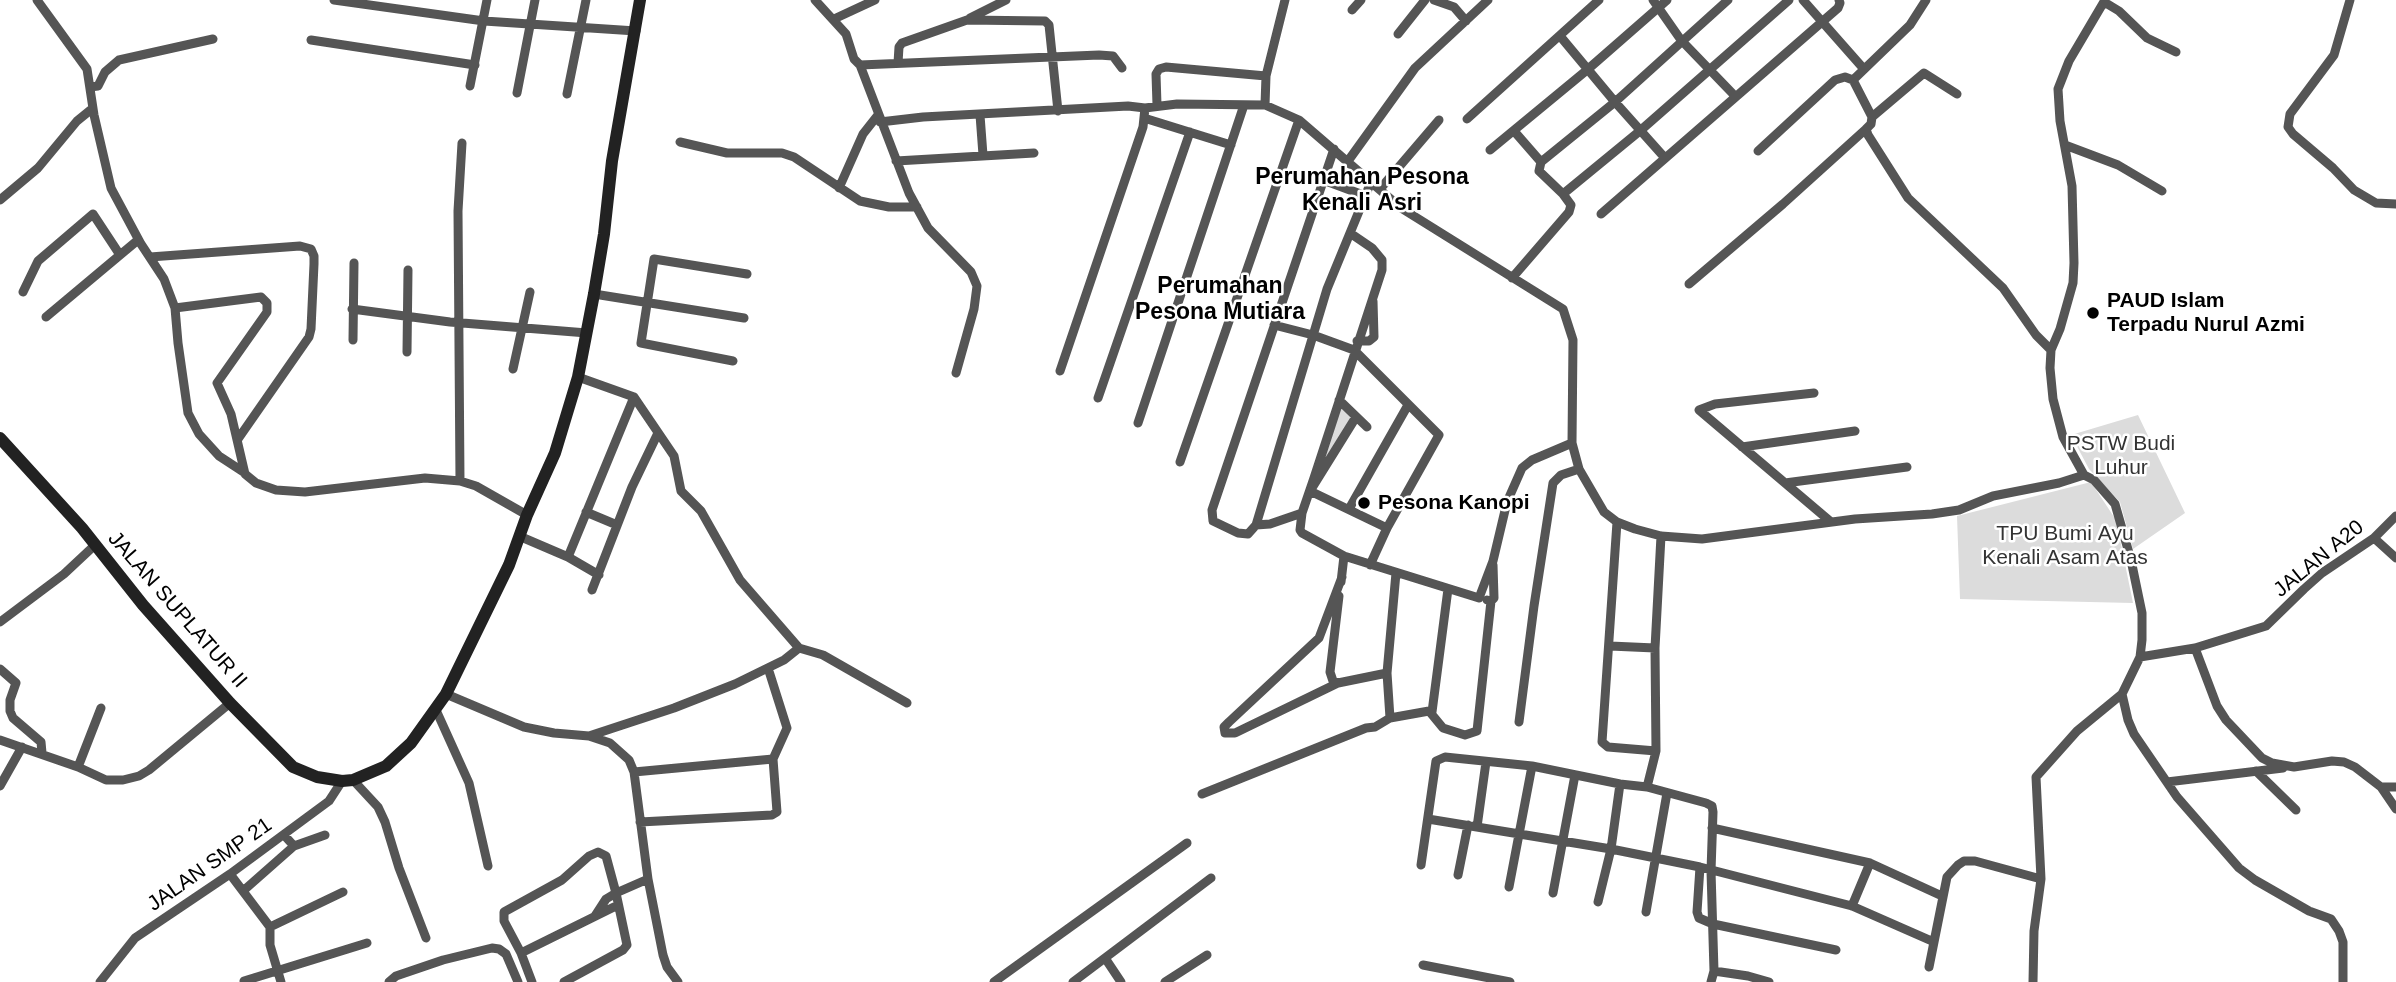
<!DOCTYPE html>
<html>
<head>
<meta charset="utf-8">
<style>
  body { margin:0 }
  canvas { display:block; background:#fff }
</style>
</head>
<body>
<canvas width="2396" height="982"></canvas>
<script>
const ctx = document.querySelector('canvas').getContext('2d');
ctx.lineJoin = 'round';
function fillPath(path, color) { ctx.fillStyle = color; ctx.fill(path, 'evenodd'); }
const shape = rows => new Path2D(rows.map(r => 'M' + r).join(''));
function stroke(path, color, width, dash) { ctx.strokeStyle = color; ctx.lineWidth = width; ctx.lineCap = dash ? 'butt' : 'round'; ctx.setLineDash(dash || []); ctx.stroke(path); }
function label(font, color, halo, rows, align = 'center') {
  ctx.font = font + ' Helvetica,sans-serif'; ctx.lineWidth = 5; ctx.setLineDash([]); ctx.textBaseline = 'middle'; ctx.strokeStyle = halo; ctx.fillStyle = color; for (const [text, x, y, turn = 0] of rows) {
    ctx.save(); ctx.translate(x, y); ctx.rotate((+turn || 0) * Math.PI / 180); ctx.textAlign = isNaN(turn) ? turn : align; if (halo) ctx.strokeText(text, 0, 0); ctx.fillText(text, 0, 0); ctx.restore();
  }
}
fillPath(shape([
  [1339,406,1352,417,1320,469],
  [2138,415,2185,513,2133,549,2120,502,2089,469,2071,435],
  [2091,482,2116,520,2133,603,1960,599,1957,516]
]), '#dcdcdc');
stroke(shape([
  [37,0,87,69,94,115,111,188,141,244,164,279,175,308,178,343,188,413,199,434,219,456,245,473],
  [334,0,484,21,636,31],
  [815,0,846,34,854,59,860,65,909,193,928,228,971,272,977,286,974,309,956,373],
  [1434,0,1454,7,1466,21],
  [1653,0,1681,40,1735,96],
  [1803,0,1863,68],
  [1926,0,1910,25,1853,80,1872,117,1871,124,1866,129,1868,135,1908,198,2003,288,2036,335,2051,350],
  [2105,0,2069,61,2058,89,2060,121,2072,186,2074,263,2073,283,2060,329,2051,350,2050,368,2053,399,2063,437,2084,475,2094,480,2115,504,2131,560,2142,613,2142,640,2140,657,2122,694,2128,720,2134,734,2177,797,2239,868,2255,880,2309,911,2331,919,2339,931,2343,942,2343,982],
  [2350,0,2334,55,2290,114,2288,127,2293,134,2333,168,2354,190,2376,203,2396,204],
  [2104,2,2119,11,2147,38,2176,52],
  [1352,10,1361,0],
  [970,18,1006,0],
  [834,19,875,0],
  [1398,34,1425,0],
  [1560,36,1615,102,1665,158],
  [311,40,475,65],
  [898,63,899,47,902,43,967,20,1045,21,1049,25,1058,111],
  [860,65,1099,55,1113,56,1122,68],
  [470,86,487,0],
  [90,87,98,86,105,72,119,60,213,39],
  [517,93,535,0],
  [567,94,586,0],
  [1157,105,1156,74,1159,69,1166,67,1266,76],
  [1265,105,1266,76,1285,0],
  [980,115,983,155],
  [1872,117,1924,73,1957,94],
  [1144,118,1231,145],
  [1467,119,1599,0],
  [880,122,923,117,1128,106,1145,108,1177,104,1265,105,1299,120,1401,208,1563,309,1573,340,1572,443,1579,469,1604,512,1617,522,1635,529,1661,536,1702,539,1855,519,1932,514,1959,510,1993,496,2059,483,2084,475],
  [1514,131,1541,162],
  [680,142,727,153,782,153,794,157,860,201,889,207,917,207],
  [2065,145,2118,165,2162,191],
  [1334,149,1212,510,1213,521,1238,533,1248,534,1256,525,1327,289,1371,182],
  [1490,150,1587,70,1667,0],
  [1758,151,1835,80,1845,77,1853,80],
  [896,161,1034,153],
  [1348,161,1415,68,1488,0],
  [1323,180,1366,196],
  [839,188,863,134,878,115],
  [1380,189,1439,120],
  [1563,194,1641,130,1789,0],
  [0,200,38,168,77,121,93,108],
  [1601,214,1838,8,1840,3,1839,0],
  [150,257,300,246,311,249,314,256,314,264,311,329,309,337,238,439],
  [1512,278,1569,212,1571,205,1563,194,1539,171,1541,162,1615,102,1728,0],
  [1689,284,1783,204,1866,129],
  [23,292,38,261,93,214,120,255,138,240],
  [594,294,744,318],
  [175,308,261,297,267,303,267,312,217,383,231,414,245,474,256,483,276,490,305,492,425,478,460,481,476,486,527,515],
  [352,309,450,322,587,333],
  [46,317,120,255],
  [1274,325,1313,335,1354,350,1439,435,1387,528,1370,565],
  [353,340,354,263],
  [1357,341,1369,341,1374,337,1373,301],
  [407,352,408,270],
  [733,361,641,343,654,259,747,274],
  [513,369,530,292],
  [1060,371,1143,127,1145,108],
  [578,377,634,397,674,456,681,491,701,511,740,580,799,648,784,660,735,684,674,708,589,736],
  [1814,393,1715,404,1699,410,1831,522],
  [1098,398,1190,132],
  [1339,400,1367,427],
  [1356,417,1310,491,1387,528],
  [1138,423,1244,105],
  [1742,447,1855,431],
  [1180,462,1299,120],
  [460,481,458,211,462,143],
  [1785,483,1907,467],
  [1349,509,1408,405],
  [586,512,617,525],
  [1302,513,1300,530,1302,533,1344,556,1479,598,1493,561,1507,502,1522,468,1532,460,1572,443],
  [1617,522,1602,742,1608,747,1656,751],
  [1256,525,1270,524,1302,513,1314,478,1382,270,1382,260,1372,248,1350,233],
  [519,536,568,557,599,575],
  [2374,538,2396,558],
  [568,557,634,397],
  [1341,582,1344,556],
  [592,590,632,487,658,433],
  [1339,596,1330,672,1333,681,1338,683,1387,673],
  [1487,600,1491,601,1494,598,1493,565],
  [0,622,64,574,95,545],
  [1610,646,1655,648],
  [799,648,823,655,907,703],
  [2195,648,2217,706,2226,720,2262,758,2272,763,2294,767,2332,761,2344,762,2355,767,2381,787,2396,809],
  [2140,657,2195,648,2266,626,2304,589,2322,573,2374,538,2396,516],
  [0,669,16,683,10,700,10,711,13,718,41,742,42,753],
  [1338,683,1235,733,1225,733,1224,727,1229,722,1319,638,1342,577],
  [446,694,524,727,554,733,589,736,610,743,629,760,634,772,648,879,663,955,667,967,678,982],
  [436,710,469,783,488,866],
  [1432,712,1448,589],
  [1390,718,1429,711,1443,728,1465,735,1477,731,1491,601],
  [1519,722,1534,606,1553,483,1561,475,1579,469],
  [0,740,78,767,101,708],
  [78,767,106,780,123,780,139,776,149,770,230,703],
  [2256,771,2296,810],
  [634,772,773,759],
  [353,780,378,807,385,822,399,868,426,938],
  [2167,782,2283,768],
  [0,786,22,747],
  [1647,787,1656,751,1655,648,1661,536],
  [2381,787,2396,787],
  [1202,794,1366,728,1375,727,1390,718,1387,673,1396,573],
  [1428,819,1611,849,1700,867,1852,906,1934,942],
  [640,822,772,815,777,812,773,759,787,728,768,668],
  [1477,827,1486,762],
  [1712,828,1870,863,1942,896],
  [294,846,325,835],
  [1421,865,1436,761,1445,757,1532,766,1620,784,1647,787,1706,803,1712,806,1713,812,1711,871,1714,971,1711,982],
  [1700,867,1697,912,1699,918,1713,924,1836,950],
  [230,874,270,927,270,945,281,982],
  [1458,875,1468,825],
  [1509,887,1532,766],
  [243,891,294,846,284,835],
  [1553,893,1575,775],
  [1598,902,1611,849,1620,784],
  [1852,906,1870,863],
  [1646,912,1667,793],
  [270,927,343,892],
  [521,953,504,921,504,912,562,880,589,856,598,852,606,856,616,893,606,899,595,916],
  [1105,958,1121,982],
  [1423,965,1510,982],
  [1929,967,1947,877,1958,865,1964,861,1975,861,2041,879],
  [1714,971,1748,976,1769,982],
  [244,981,367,943],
  [100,982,135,938,230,874,329,801,342,781],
  [389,982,396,976,443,960,492,948,499,949,506,954,518,982],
  [532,982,521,953,618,905],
  [564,982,623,950,627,945,616,893,648,879],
  [994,982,1187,843],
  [1073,982,1211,878],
  [1165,982,1207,955],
  [2033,982,2034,931,2041,879,2036,777,2077,731,2122,694]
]), '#555', 9);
stroke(shape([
  [0,438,82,528,143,605,230,703,293,767,317,777,342,781,353,780,386,766,411,743,446,694,509,565,527,515,555,453,578,377,594,294,604,234,612,161,640,0]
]), '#222', 12);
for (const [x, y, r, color] of [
  [2093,313,7,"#000"],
  [1364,503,7,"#000"]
]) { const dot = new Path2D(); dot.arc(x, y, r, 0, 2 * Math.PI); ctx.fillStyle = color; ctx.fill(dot); stroke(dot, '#fff', 2.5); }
label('bold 21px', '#000', '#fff', [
  ["PAUD Islam",2107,301],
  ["Terpadu Nurul Azmi",2107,325],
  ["Pesona Kanopi",1378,503]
], 'left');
label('21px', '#333', '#fff', [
  ["PSTW Budi",2121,444],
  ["Luhur",2121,468],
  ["TPU Bumi Ayu",2065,534],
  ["Kenali Asam Atas",2065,558]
]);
label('21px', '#000', '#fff', [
  ["JALAN A20",2319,559,-39],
  ["JALAN SUPLATUR II",177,610,49],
  ["JALAN SMP 21",210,865,-35]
]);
label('bold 23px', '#000', '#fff', [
  ["Perumahan Pesona",1362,178],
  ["Kenali Asri",1362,204],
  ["Perumahan",1220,287],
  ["Pesona Mutiara",1220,313]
]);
</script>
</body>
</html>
